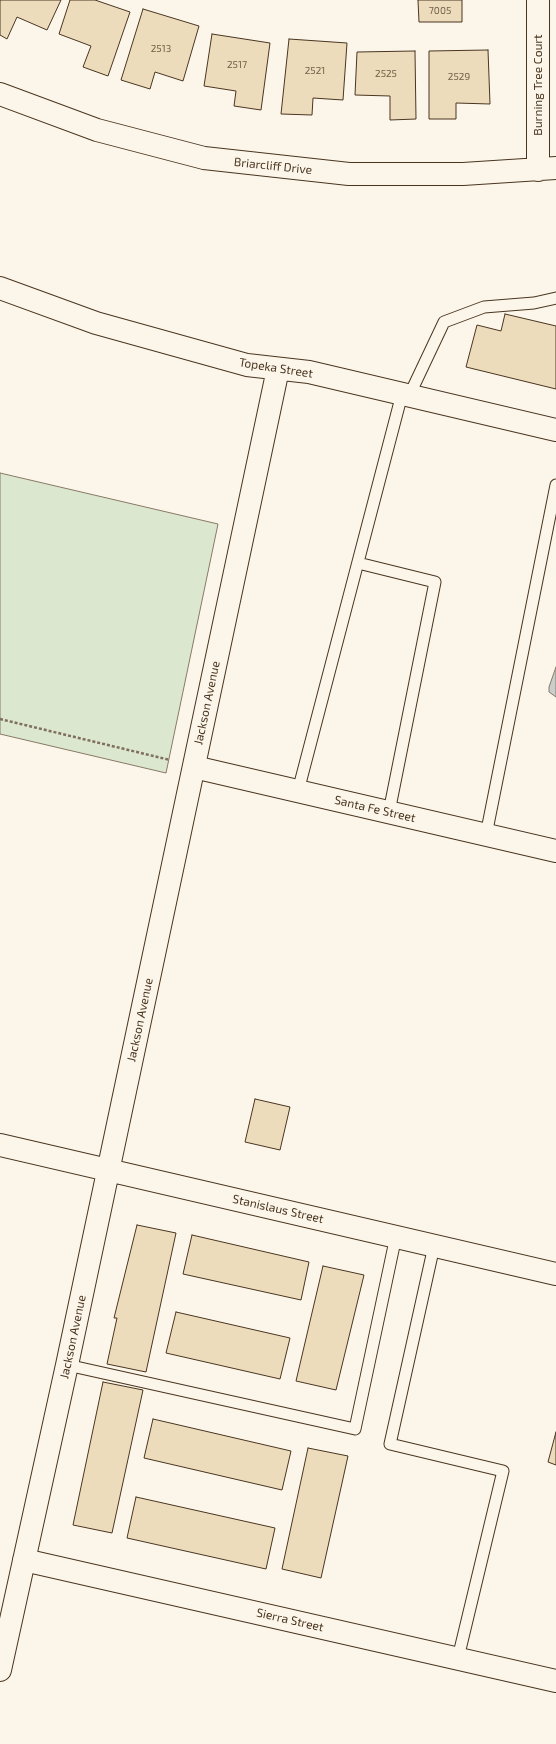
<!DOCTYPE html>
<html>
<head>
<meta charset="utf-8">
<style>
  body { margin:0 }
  canvas { display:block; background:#fbf6e9 }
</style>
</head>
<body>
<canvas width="556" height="1744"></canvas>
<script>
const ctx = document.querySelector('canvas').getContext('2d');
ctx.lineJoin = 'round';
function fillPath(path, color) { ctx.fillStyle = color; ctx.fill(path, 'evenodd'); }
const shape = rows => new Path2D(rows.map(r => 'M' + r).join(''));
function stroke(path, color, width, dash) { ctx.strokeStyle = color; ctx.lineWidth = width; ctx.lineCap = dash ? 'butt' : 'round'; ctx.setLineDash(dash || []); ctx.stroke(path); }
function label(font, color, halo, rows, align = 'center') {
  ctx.font = font + ' "Exo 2",sans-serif'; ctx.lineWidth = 3; ctx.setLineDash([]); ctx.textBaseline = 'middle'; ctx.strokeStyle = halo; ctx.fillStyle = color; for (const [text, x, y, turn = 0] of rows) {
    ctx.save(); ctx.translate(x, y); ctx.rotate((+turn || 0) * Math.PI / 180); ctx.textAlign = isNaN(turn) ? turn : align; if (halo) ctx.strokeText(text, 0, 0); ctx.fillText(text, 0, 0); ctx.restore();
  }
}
const green = shape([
  [0,473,218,524,166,773,0,734,0,473]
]);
fillPath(green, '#dce7d0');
stroke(green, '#887966', 1);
const water = shape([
  [556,667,556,697,549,692,549,687,556,667]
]);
fillPath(water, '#c9cecd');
stroke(water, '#887966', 1);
const building = shape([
  [0,0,61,0,47,30,17,17,7,39,0,35,0,0],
  [70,0,95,0,130,12,108,76,83,67,91,46,59,34,70,0],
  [418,0,462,0,462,22,419,22,418,0],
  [143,9,199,26,183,81,155,72,150,89,121,80,143,9],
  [212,34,270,43,261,110,234,106,236,91,204,86,212,34],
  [289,39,347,43,343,100,313,98,312,115,281,114,289,39],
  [488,50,490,104,456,103,456,119,429,119,429,51,488,50],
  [415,51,416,119,390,120,390,96,355,95,357,52,415,51],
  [505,314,556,326,556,389,466,367,477,325,501,331,505,314],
  [255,1099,290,1107,280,1150,245,1142,255,1099],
  [137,1225,176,1233,146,1372,107,1364,117,1318,114,1318,137,1225],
  [192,1235,309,1262,301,1300,183,1274,192,1235],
  [323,1266,364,1275,336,1390,296,1381,323,1266],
  [176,1312,290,1338,280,1379,166,1353,176,1312],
  [103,1382,143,1390,112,1533,73,1525,103,1382],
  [153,1419,291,1451,282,1490,144,1458,153,1419],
  [556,1432,556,1465,548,1462,556,1432],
  [308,1448,348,1456,321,1578,282,1569,308,1448],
  [136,1497,275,1528,266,1569,127,1538,136,1497]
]);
fillPath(building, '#ecdcbc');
stroke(building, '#4a3520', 1);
const service = shape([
  [409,396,444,322,484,307,534,303,556,298],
  [358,563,435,582,389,812],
  [298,791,402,394],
  [486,835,556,485],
  [434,1246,390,1444,503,1471,458,1658],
  [67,1365,355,1429,396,1236]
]);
const minor = shape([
  [538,0,538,170],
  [0,94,97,130,204,158,349,174,463,174,556,168],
  [0,288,96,323,247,365,309,372,556,430],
  [194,767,556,851],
  [0,1145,556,1274],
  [24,1560,556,1681],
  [0,1670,67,1365,278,369]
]);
stroke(service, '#4a3520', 13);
stroke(minor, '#4a3520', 24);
stroke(shape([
  [0,719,170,760]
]), '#7f6f5c', 2.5, [3, 2]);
stroke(service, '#fbf6e9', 11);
stroke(minor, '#fbf6e9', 22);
label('10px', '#725f47', null, [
  ["7005",440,11],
  ["2513",161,49],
  ["2517",237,65],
  ["2521",315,71],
  ["2525",386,74],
  ["2529",459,77]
]);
label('12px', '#4a3520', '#fbf6e9', [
  ["Burning Tree Court",538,85,-90],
  ["Briarcliff Drive",273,166,6],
  ["Topeka Street",276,368,9],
  ["Jackson Avenue",207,703,-78],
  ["Santa Fe Street",375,809,13],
  ["Jackson Avenue",140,1020,-78],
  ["Stanislaus Street",278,1209,13],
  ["Jackson Avenue",73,1337,-78],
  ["Sierra Street",290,1620,13]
]);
</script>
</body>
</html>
